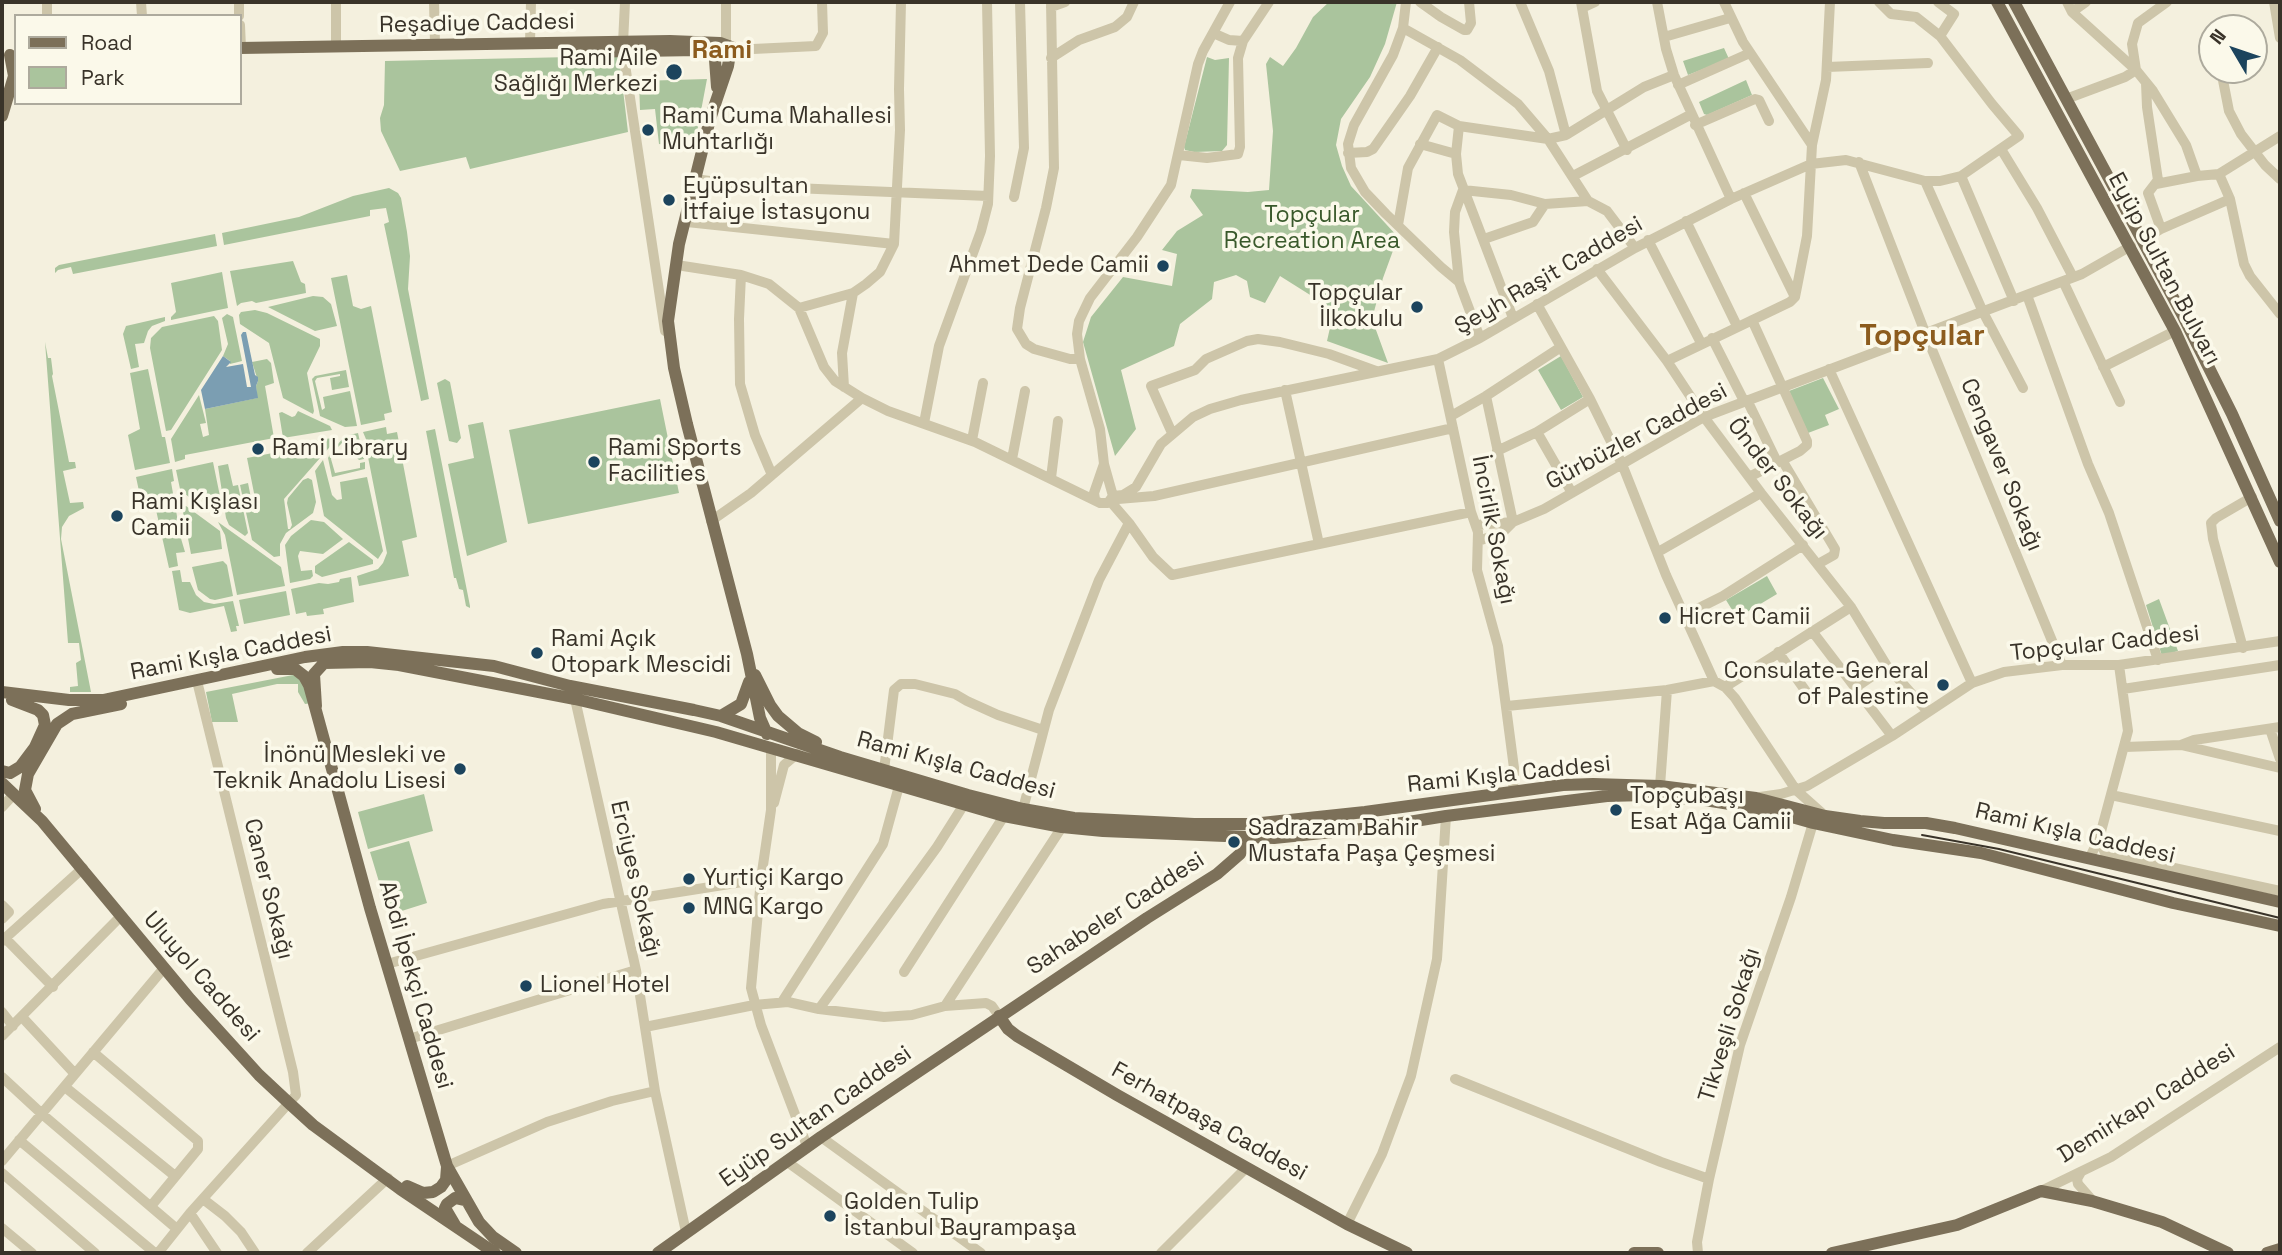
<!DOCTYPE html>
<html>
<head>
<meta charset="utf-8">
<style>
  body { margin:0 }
  #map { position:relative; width:2282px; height:1255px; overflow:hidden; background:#f4f0de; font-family:"Space Grotesk",sans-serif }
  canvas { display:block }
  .frame { position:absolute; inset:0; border:4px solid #393329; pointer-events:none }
  .legend { position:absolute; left:14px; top:14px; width:228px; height:91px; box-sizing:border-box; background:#fbf9ea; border:2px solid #adaa9d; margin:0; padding:9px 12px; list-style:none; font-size:21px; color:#393329 }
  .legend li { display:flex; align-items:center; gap:14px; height:35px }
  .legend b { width:35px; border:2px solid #adaa9d }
  .north { position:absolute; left:2198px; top:14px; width:70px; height:70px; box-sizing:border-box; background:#fbf9ea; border:2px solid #adaa9d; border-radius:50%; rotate:309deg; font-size:19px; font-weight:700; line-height:28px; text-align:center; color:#393329 }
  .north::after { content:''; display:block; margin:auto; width:24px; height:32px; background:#1c445d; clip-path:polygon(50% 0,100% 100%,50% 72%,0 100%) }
</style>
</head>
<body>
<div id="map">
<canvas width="2282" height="1255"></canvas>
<div class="frame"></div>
<ul class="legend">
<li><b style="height:9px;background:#7c7059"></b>Road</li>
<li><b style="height:19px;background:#aac49d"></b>Park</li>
</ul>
<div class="north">N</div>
</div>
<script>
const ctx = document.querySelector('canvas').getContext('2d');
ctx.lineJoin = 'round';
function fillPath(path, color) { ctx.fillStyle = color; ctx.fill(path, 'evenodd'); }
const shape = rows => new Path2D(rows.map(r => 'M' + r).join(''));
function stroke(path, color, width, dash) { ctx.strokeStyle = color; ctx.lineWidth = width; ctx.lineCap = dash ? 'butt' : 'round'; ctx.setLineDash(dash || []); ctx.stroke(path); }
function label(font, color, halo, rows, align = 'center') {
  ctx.font = font + ' "Space Grotesk",sans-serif'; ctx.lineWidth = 7; ctx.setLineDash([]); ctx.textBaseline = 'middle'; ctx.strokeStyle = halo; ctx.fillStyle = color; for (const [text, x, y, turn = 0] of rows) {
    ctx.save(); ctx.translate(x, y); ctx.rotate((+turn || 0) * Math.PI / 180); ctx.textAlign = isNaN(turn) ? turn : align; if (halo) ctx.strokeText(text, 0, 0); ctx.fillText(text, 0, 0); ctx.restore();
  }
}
fillPath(shape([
  [1329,2,1397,2,1385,44,1370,77,1341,119,1336,145,1342,166,1351,186,1398,237,1383,278,1372,319,1388,363,1327,341,1334,310,1280,276,1265,303,1250,297,1247,281,1236,275,1214,282,1212,299,1180,324,1174,346,1121,370,1136,429,1115,456,1083,342,1091,317,1123,277,1172,286,1177,254,1162,250,1177,231,1203,215,1190,197,1192,189,1248,192,1269,190,1273,131,1266,64,1270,57,1283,66,1296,48,1313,17],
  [1724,48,1729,59,1688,75,1683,61],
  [619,56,628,132,470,169,466,157,400,171,381,131,380,118,384,105,385,61],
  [1207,57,1215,60,1229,58,1227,145,1222,151,1194,152,1185,150,1184,147],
  [707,79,694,148,659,144,655,109,640,110,639,81],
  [1746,80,1752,95,1707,115,1704,114,1699,102],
  [389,188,398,193,401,198,407,232,410,256,408,289,429,399,421,401,384,224,389,222,386,208,370,210,370,216,224,245,222,233,299,217,353,196],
  [215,234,217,246,73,274,71,267,58,270,55,273,55,268,59,265],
  [293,261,301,282,305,284,306,293,256,303,252,301,241,303,237,306,230,271],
  [222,272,228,308,171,320,171,317,176,312,171,283],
  [347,275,353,306,361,309,371,306,392,412,384,414,385,420,361,425,331,278],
  [313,296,323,297,331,304,337,326,315,331,268,307],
  [255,310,267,313,320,339,320,346,307,373,314,411,313,414,283,398,269,343,240,324,239,315,241,312],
  [227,314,233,317,242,361,230,364,230,361,223,356,228,344,222,318],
  [214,316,218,321,222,350,171,430,166,431,150,348,151,338,162,327],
  [165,317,165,321,152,326,148,331,144,343,135,344,139,367,131,369,123,334,126,326],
  [45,342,48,358,51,358,53,374,52,376,69,462,75,462,76,468,63,471,70,503,83,502,84,508,69,516,62,527,61,539,91,692,70,692,70,687,78,686,76,663,81,660,79,643,68,643],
  [1561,356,1583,397,1561,410,1538,370],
  [267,359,271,363,274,383,265,386,274,438,185,455,185,459,175,462,171,439,199,395,206,423,200,424,203,437,209,435,205,409,257,398,256,386,258,381,252,362],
  [148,369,162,437,165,437,170,463,135,470,128,435,140,429,130,373],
  [346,370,349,387,332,390,330,378,340,376,340,374,317,378,315,381,322,410,325,408,323,397,350,391,357,426,345,427,320,416,312,379,315,376],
  [1823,378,1839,409,1825,415,1829,425,1808,433,1789,391],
  [445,379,450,382,461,438,457,443,449,441,437,383],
  [660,399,679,493,528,524,509,430],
  [298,411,330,426,332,430,283,438,279,413,282,412,292,417,295,416],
  [483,422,507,542,467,556,448,464,474,458,468,425],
  [386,427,387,434,397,432,417,537,402,541,409,576,359,586,357,576,378,569,383,563,387,553,366,447,368,444,363,432],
  [435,429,470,606,470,608,466,606,463,590,459,589,456,578,454,578,426,431],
  [358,433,364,459,359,460,342,443,332,453,331,459,335,473,360,468,360,463,365,462,365,469,332,477,328,458,331,452,345,436],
  [332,438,335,441,284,499,288,529,290,529,292,525,287,503,288,498,303,480,308,478,312,480,316,502,313,513,286,533,280,544,280,556,274,557,252,540,240,485,248,483,254,513,258,513,247,458,314,445,314,441],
  [323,460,332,495,337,500,342,499,340,482,367,477,383,551,378,559,324,516,315,471],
  [213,462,223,511,219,511,196,494,191,499,180,489,176,470],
  [228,464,233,486,238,485,248,533,245,536,229,525,226,518,218,466],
  [172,469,174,481,171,482,178,522,177,525,185,552,176,553,178,566,169,568,156,510,143,510,136,477],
  [186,506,220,531,222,549,191,554,182,507],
  [311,520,324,522,343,539,323,554,300,551,298,556,301,571,312,570,313,576,310,579,290,583,285,545,291,536],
  [218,522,281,567,285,586,237,595,225,535],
  [349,542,373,560,373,564,322,577,315,573,315,566],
  [223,561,227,565,233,596,215,600,210,599,198,590,192,567],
  [180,570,182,582,190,582,196,595,204,602,214,604,233,601,239,626,236,626,237,631,231,632,224,606,190,613,179,610,172,571],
  [1767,576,1777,594,1737,618,1726,600],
  [351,577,354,602,323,609,324,614,307,616,306,612,296,614,291,589,319,583,328,584,339,582,340,579],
  [286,591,290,615,244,624,239,600],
  [2159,599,2178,651,2162,656,2146,605],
  [293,675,301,679,312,703,305,704,298,692,298,684,277,684,232,694,238,722,212,722,206,692],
  [424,794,433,831,368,849,358,812],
  [409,841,427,903,389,915,370,852]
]), '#aac49d');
fillPath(shape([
  [243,332,246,332,255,375,258,377,258,381,256,386,258,398,205,409,201,390,223,356,231,362,226,367,243,364,247,387,251,387,241,335]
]), '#7b9eb2');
stroke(shape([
  [47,2,47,16],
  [141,2,142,16],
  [239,2,239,16],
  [336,2,336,47],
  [434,2,435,45],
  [726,2,726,43],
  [1051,2,1054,168,1046,208,1020,308,1017,329,1026,344,1034,349,1070,359,1080,359],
  [1406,2,1403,28,1393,55,1354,125,1348,144,1351,168,1365,192,1386,214,1441,267,1459,282],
  [1420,2,1441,17,1464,30,1467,30,1471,23,1469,2],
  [1520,2,1549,71,1566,135],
  [1581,2,1597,91,1627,150],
  [1657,2,1666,49,1674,75,1731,199],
  [1724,2,1743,42,1812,145],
  [1938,2,1954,14,1940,36],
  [2067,2,2072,12,2136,70,2153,91,2186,145,2197,176,2219,174,2230,199,2244,264,2250,276,2280,314],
  [2274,2,2280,38],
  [1051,7,1065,2],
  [1582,8,1595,2],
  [2072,12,2086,2],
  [240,25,241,48],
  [1403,28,1460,60,1518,104,1548,139,1588,201,1607,211,1635,248],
  [1213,33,1229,40,1243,41,1269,2],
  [1664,37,1730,18],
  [530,43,531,2],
  [623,43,625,2],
  [732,50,816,46,823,33,822,2],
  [623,51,665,331],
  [1051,58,1079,40,1115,27,1127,17,1134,2],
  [1827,67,1928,63],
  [2221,70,2229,111,2241,134,2265,165,2280,179],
  [2146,83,2147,107,2158,180,2148,193,2161,229],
  [1678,85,1750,53],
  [2066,99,2125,77,2136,70,2132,44,2138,23,2167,2],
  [1695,125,1755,99,1759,100,1769,121],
  [1459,126,1456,154,1458,174,1513,318],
  [1420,144,1456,154],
  [2001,149,2037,208,2073,277],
  [1348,153,1367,152,1373,149,1410,96,1438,47],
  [1179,155,1207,158,1238,154,1240,147,1238,58,1243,41],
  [1859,162,1926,335,2062,665],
  [2219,174,2280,136],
  [1573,176,1690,115],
  [1961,176,2014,301],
  [695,179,745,186,988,196],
  [1925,181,1983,312,2023,388],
  [2156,184,2197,176],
  [1744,193,1795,297],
  [1014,197,1024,148,1020,2],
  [1686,221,1737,326],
  [687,222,894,244],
  [1398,225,1408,168,1437,115,1459,126,1548,139,1566,135,1644,87,1674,75],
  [1484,239,1533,222,1545,204,1588,201],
  [1648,240,1701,343],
  [2142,240,2161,229,2230,199],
  [683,266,741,275,769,284,799,308,824,367,835,381,862,398,888,411,975,442,1100,503,1108,503,1113,496],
  [1597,269,1667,361,1704,417,1761,493,1851,607,1887,666,1928,712],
  [741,275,739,319,740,384,755,435,772,475],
  [2063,281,2120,402],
  [2027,295,2088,464,2109,513,2158,660],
  [1795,297,1807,236,1812,145,1826,80,1830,2],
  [1537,304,1590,399,1622,464,1666,575,1714,681,1725,687,1735,698,1796,790,1823,814],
  [799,308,853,293,866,284,880,272,894,244,900,130,899,89,901,2],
  [1480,338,1459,282,1454,232,1455,212,1463,190,1511,195,1545,204],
  [1712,338,1744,401],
  [1438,359,1471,512,1478,532,1477,570,1498,646,1514,768,1513,792],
  [1667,361,1790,302,1795,297],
  [2103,367,2175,331],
  [1829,369,1972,683],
  [844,387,842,353,853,293],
  [1285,390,1319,544],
  [1486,396,1513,522],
  [1747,400,1777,462],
  [1451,416,1486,396,1561,347],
  [924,423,939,346,981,231,988,204,990,156,987,2],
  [1537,432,1572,493],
  [1172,433,1151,386,1195,370,1206,359,1247,341,1258,339,1280,342,1329,354,1376,371],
  [972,440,983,383],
  [1497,451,1537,432,1590,399],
  [1012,459,1025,391],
  [1782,460,1835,549,1834,555,1818,564],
  [1749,477,1800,451,1807,445,1807,441,1752,320],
  [1051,478,1058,421],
  [1113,496,1123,495,1136,487,1161,444,1193,417,1210,409,1241,400,1438,359,1480,338,1635,248,1731,199,1811,164,1846,160,1925,181,1940,181,1961,176,2019,136,1992,104,1940,36,1916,17,1891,14,1879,2],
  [1113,496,1104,464,1100,429,1080,359,1077,334,1079,321,1090,298,1137,237,1171,185,1198,64,1203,51,1230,2],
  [1095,499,1094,493,1104,464],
  [1118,499,1154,496,1453,428],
  [1110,501,1129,523,1153,557,1172,575,1471,512],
  [711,521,751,493,862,398],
  [1476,525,1513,522,1544,509,1704,417,2082,274,2131,246],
  [1478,541,1502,533,1513,522],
  [1658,552,1761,493],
  [1685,615,1723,596,1803,545],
  [1812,631,1892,736],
  [2243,648,2213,539,2211,523,2216,518,2252,497],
  [1778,652,1812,700],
  [1725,687,1851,607],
  [1856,687,1887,666],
  [2123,689,2280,665],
  [575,699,636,970,655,1091,686,1232],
  [1507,706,1667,690,1714,681],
  [2270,729,2280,759],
  [2181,745,2280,768],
  [771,747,771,810,761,879,751,988,761,1025,807,1146],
  [2125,747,2181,745,2194,740,2280,727],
  [884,770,894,690,901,684,915,684,955,694,967,701,998,715,1043,730],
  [1660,786,1667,690],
  [2111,795,2280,831],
  [1760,797,1781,794,1807,786,1892,736,1972,683,2004,672,2062,665,2119,665,2280,641],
  [774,803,784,765,797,754],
  [2,807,14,794],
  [1023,809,1049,710,1099,580,1129,523],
  [2099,839,2105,853,2280,891],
  [2089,859,2099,839,2128,731,2119,665],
  [2,905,9,912,2,919],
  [5,938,53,987],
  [2,941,83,868],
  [387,964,603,904,761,879],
  [904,972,1004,816],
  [782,1002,883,844,899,786],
  [945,1006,1062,827],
  [819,1009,937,847,963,806],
  [2,1012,13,1026],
  [22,1017,75,1074],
  [645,1027,754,1005,788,1002,819,1009,884,1017,912,1015,945,1006,986,1003,992,1006,999,1016],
  [2,1036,121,916],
  [409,1039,636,970],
  [93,1052,198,1141,198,1149,151,1206],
  [2,1077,42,1114,177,1229],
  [1455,1079,1661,1162,1709,1179],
  [65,1087,175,1176],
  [821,1137,981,1253],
  [19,1140,155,1253],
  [2,1161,164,968],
  [786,1161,913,1253],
  [447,1166,547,1122,612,1101,655,1091],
  [2081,1172,2077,1179,2078,1184,2092,1200],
  [2,1173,95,1253],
  [2041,1191,2111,1157,2280,1047],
  [203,1199,225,1216,241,1232,255,1253],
  [190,1213,217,1253],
  [1347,1224,1382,1154,1411,1076,1437,959,1446,816],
  [2,1228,32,1253],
  [158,1253,190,1213,296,1095,293,1072,197,681],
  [307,1253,388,1178],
  [1161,1253,1246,1168],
  [1698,1253,1697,1242,1709,1179,1740,1045,1791,897,1813,823]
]), '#cdc5a9', 10);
stroke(shape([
  [1997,2,2175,331,2280,562],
  [2014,2,2183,316,2232,414,2280,521],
  [714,46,717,87],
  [240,48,670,41,720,43,731,47,728,66,710,119,679,244,668,321,674,368,687,424,747,654,760,718,767,734],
  [573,52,699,50,714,53],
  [2,116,14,76,10,55],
  [277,669,295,669,304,676,309,685,370,908,447,1166,479,1222,493,1237,516,1253],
  [755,675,770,705,778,716,798,733,816,742],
  [2,692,69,700,103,700,305,657,343,652,367,652,494,666,570,686,694,710,721,716,840,757,968,795,1023,809,1074,818,1194,824,1252,824,1365,812,1563,785,1593,784,1660,786,1756,798,1825,816,1860,821,1884,823,1926,823,1955,828,2280,902],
  [316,706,314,674,324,663,370,662,399,665,575,699,716,732,1004,816,1062,827,1103,831,1274,838,1371,828,1446,816,1607,796,1646,795,1705,800,1767,810,1813,823,1893,840,1981,853,2173,903,2280,926],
  [721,716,741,704,749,682],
  [2,771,10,773,20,767,35,747,45,725,43,715,38,710,12,700],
  [2,783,42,821,190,999,259,1075,290,1104,313,1125,400,1189,495,1253],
  [35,809,25,790,28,774,57,724,72,714,121,704],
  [999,1016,1008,1029,1017,1036,1117,1095,1347,1224,1407,1253],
  [407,1186,423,1193,433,1192,441,1187,446,1180,447,1167],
  [455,1225,445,1208,447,1204,455,1198,464,1200],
  [658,1253,821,1137,1147,918,1217,874,1240,854,1248,837],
  [1634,1253,1658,1253],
  [1832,1253,1957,1225,2041,1191,2092,1201,2162,1222,2228,1253],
  [2267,1253,2280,1249]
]), '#7c7059', 12);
stroke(shape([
  [1922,835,1999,849,2280,918]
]), '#393329', 2);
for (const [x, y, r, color] of [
  [674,72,9,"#1c445d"],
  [648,130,7,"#1c445d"],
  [669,200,7,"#1c445d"],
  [1163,266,7,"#1c445d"],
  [1417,307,7,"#1c445d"],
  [258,449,7,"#1c445d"],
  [594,462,7,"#1c445d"],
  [117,516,7,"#1c445d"],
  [1665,618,7,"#1c445d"],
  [537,653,7,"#1c445d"],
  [1943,685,7,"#1c445d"],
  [460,769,7,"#1c445d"],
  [1616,810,7,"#1c445d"],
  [1234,842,7,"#1c445d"],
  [689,879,7,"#1c445d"],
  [689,908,7,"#1c445d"],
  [526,986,7,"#1c445d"],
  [830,1216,7,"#1c445d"]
]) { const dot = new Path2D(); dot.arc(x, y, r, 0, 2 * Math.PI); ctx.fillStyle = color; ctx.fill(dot); stroke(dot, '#fbf9ea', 2.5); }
label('23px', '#393329', '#fbf9ea', [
  ["Reşadiye Caddesi",477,24,-1],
  ["Eyüp Sultan Bulvarı",2164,269,62],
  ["Şeyh Raşit Caddesi",1549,276,-30],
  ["Gürbüzler Caddesi",1637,437,-28],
  ["Cengaver Sokağı",2001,465,68],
  ["Önder Sokağı",1777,479,52],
  ["İncirlik Sokağı",1493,530,79],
  ["Topçular Caddesi",2105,644,-6],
  ["Rami Kışla Caddesi",231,654,-11],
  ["Rami Kışla Caddesi",956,766,15],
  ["Rami Kışla Caddesi",1509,775,-6],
  ["Rami Kışla Caddesi",2075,834,13],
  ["Erciyes Sokağı",635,879,77],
  ["Caner Sokağı",268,889,76],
  ["Sahabeler Caddesi",1116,914,-33],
  ["Uluyol Caddesi",201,977,49],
  ["Abdi İpekçi Caddesi",415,985,74],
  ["Tikveşli Sokağı",1730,1025,-73],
  ["Demirkapı Caddesi",2147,1104,-32],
  ["Eyüp Sultan Caddesi",816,1117,-35],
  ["Ferhatpaşa Caddesi",1209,1122,29]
]);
label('23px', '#393329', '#fbf9ea', [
  ["Rami Aile",658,59,"right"],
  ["Sağlığı Merkezi",658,85,"right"],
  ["Rami Cuma Mahallesi",662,117],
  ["Muhtarlığı",662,143],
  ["Eyüpsultan",683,187],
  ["İtfaiye İstasyonu",683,213],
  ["Ahmet Dede Camii",1149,266,"right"],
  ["Topçular",1403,294,"right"],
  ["İlkokulu",1403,320,"right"],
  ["Rami Library",272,449],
  ["Rami Sports",608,449],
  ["Facilities",608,475],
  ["Rami Kışlası",131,503],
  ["Camii",131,529],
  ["Hicret Camii",1679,618],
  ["Rami Açık",551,640],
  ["Otopark Mescidi",551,666],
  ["Consulate-General",1929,672,"right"],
  ["of Palestine",1929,698,"right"],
  ["İnönü Mesleki ve",446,756,"right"],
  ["Teknik Anadolu Lisesi",446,782,"right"],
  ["Topçubaşı",1630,797],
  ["Esat Ağa Camii",1630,823],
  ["Sadrazam Bahir",1248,829],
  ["Mustafa Paşa Çeşmesi",1248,855],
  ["Yurtiçi Kargo",703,879],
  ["MNG Kargo",703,908],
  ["Lionel Hotel",540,986],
  ["Golden Tulip",844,1203],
  ["İstanbul Bayrampaşa",844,1229]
], 'left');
label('23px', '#39592b', '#fbf9ea', [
  ["Topçular",1312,216],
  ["Recreation Area",1312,242]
]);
label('bold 26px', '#8c5c1e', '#fbf9ea', [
  ["Rami",722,51]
]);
label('bold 30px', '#8c5c1e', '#fbf9ea', [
  ["Topçular",1922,337]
]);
</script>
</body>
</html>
